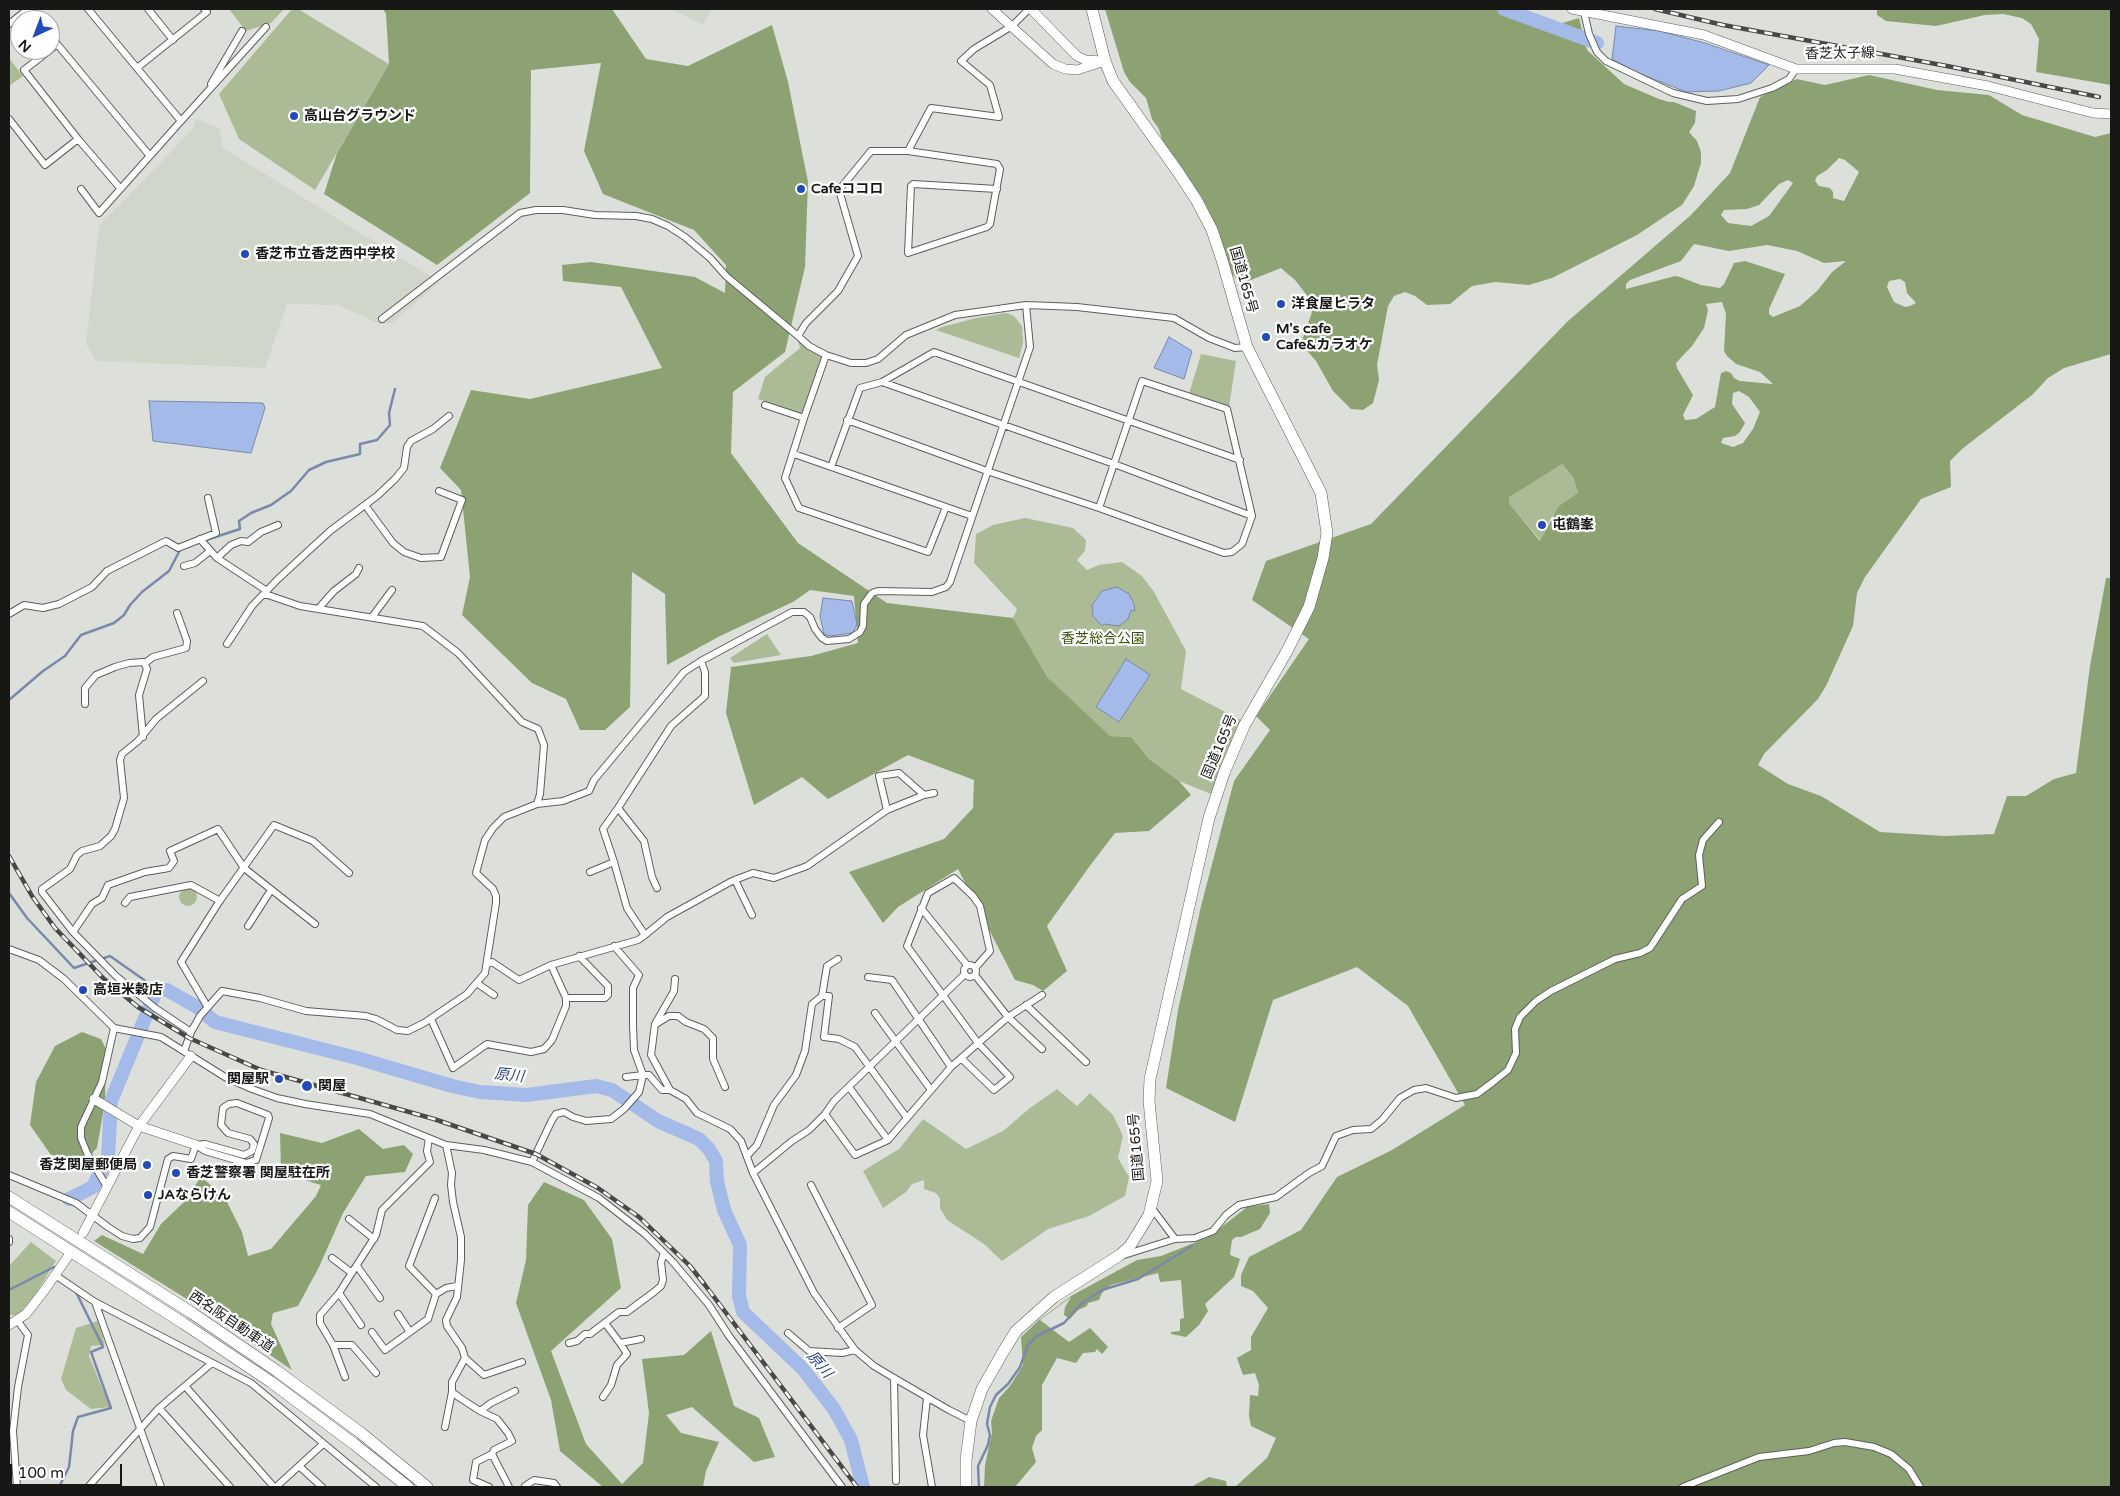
<!DOCTYPE html>
<html>
<head>
<meta charset="utf-8">
<style>
  body { margin:0 }
  #map { position:relative; width:2120px; height:1496px; overflow:hidden; background:#dde0da; font-family:"Varela Round",sans-serif }
  canvas { display:block }
  .frame { position:absolute; inset:0; border:10px solid #171816; pointer-events:none }
  .north { position:absolute; left:10px; top:10px; width:50px; height:50px; box-sizing:border-box; background:#fff; border:1px solid #a2a3a2; border-radius:50%; rotate:223deg; font-size:14px; font-weight:700; line-height:20px; text-align:center; color:#171816 }
  .north::after { content:''; display:block; margin:auto; width:18px; height:22px; background:#224ab8; clip-path:polygon(50% 0,100% 100%,50% 72%,0 100%) }
  .scale { position:absolute; left:10px; top:1464px; width:112px; height:22px; box-sizing:border-box; border:2px solid #171816; border-top:0; padding-left:6px; font-size:15px; line-height:18px; white-space:nowrap; color:#171816; -webkit-text-stroke:4px #fff; paint-order:stroke }
</style>
</head>
<body>
<div id="map">
<canvas width="2120" height="1496"></canvas>
<div class="frame"></div>
<div class="north">N</div>
<div class="scale">100 m</div>
</div>
<script>
const ctx = document.querySelector('canvas').getContext('2d');
ctx.lineJoin = 'round';
function fillPath(path, color) { ctx.fillStyle = color; ctx.fill(path, 'evenodd'); }
const shape = rows => new Path2D(rows.map(r => 'M' + r).join(''));
function stroke(path, color, width, dash) { ctx.strokeStyle = color; ctx.lineWidth = width; ctx.lineCap = dash ? 'butt' : 'round'; ctx.setLineDash(dash || []); ctx.stroke(path); }
function label(font, color, halo, rows, align = 'center') {
  ctx.font = font + ' "Varela Round","Noto Sans JP",sans-serif'; ctx.lineWidth = 4.5; ctx.setLineDash([]); ctx.textBaseline = 'middle'; ctx.strokeStyle = halo; ctx.fillStyle = color; for (const [text, x, y, turn = 0] of rows) {
    ctx.save(); ctx.translate(x, y); ctx.rotate((+turn || 0) * Math.PI / 180); ctx.textAlign = isNaN(turn) ? turn : align; if (halo) ctx.strokeText(text, 0, 0); ctx.fillText(text, 0, 0); ctx.restore();
  }
}
fillPath(shape([
  [671,9,711,9,704,25],
  [196,119,219,128,223,148,440,282,392,323,379,324,339,305,287,304,265,368,96,361,86,344,99,226,193,129]
]), '#d1d6ca');
fillPath(shape([
  [229,9,284,9,271,23,246,31],
  [292,9,298,9,389,64,315,190,239,139,219,94],
  [9,58,23,76,9,86],
  [1006,313,1014,316,1022,326,1023,343,1019,358,936,330,942,327,976,318],
  [798,341,822,357,806,415,758,399,765,377,800,348],
  [1201,354,1236,361,1229,407,1189,394],
  [1562,464,1573,477,1578,493,1551,518,1541,541,1509,503,1509,497,1510,495],
  [1025,518,1073,528,1086,540,1085,551,1077,560,1087,570,1099,565,1122,562,1142,576,1154,592,1186,651,1181,689,1241,720,1211,794,1179,781,1149,759,1131,737,1110,736,1076,710,1048,678,1013,618,1017,609,974,563,976,534,993,525],
  [767,634,781,655,734,663,730,658],
  '179 897a9 9 0 1 1 18 0a9 9 0 1 1-18 0Z',
  [1057,1089,1077,1106,1090,1093,1113,1115,1123,1136,1118,1158,1129,1177,1125,1196,1089,1216,1048,1229,1002,1261,984,1244,947,1220,940,1208,940,1198,936,1193,924,1189,924,1180,912,1184,906,1192,883,1208,863,1171,899,1149,923,1119,966,1149,1003,1131,1030,1108],
  [31,1242,56,1261,35,1295,18,1315,9,1315,9,1266],
  [98,1321,105,1345,91,1346,89,1356,110,1407,91,1409,66,1390,61,1379,76,1328]
]), '#aabb96');
fillPath(shape([
  [383,9,612,9,646,59,688,66,772,25,788,82,808,182,805,267,785,352,733,392,731,453,798,543,887,603,1013,618,1048,678,1110,736,1131,737,1149,759,1179,781,1191,795,1149,831,1115,833,1089,867,1047,926,1067,971,1043,991,1033,985,1015,980,958,869,898,907,883,923,849,872,944,839,973,808,974,780,908,755,828,799,802,777,754,805,726,713,731,667,811,656,858,643,854,596,810,590,793,602,720,636,667,665,665,594,632,572,630,707,605,730,580,730,566,699,532,683,462,615,470,577,461,490,440,468,471,390,530,399,662,368,621,287,563,281,562,265,591,262,695,277,725,293,726,265,694,230,603,194,584,151,601,63,531,70,530,193,437,265,324,194,337,153,389,64,386,14],
  [1105,9,1511,9,1556,25,1579,18,1587,50,1624,84,1659,99,1669,102,1674,102,1696,111,1695,123,1689,132,1697,141,1701,152,1701,163,1694,186,1682,205,1637,235,1552,278,1529,285,1495,282,1472,286,1450,304,1427,305,1415,296,1405,292,1394,296,1388,306,1377,365,1379,380,1373,403,1363,410,1351,409,1333,391,1316,361,1301,344,1312,312,1309,298,1295,280,1281,268,1246,282,1240,282,1232,274,1200,195,1162,140,1159,129,1152,119,1146,98,1130,82,1124,72],
  [1877,9,2111,9,2111,85,2036,72,2039,39,2031,24,2022,18,2003,14,1985,15,1936,26,1886,21,1877,15],
  [1869,75,1937,90,1989,95,2022,115,2095,137,2111,133,2111,354,2064,368,2048,378,2032,395,1962,449,1950,461,1951,487,1921,499,1865,577,1857,593,1853,626,1826,686,1818,699,1764,754,1758,765,1788,784,1821,796,1880,832,1945,836,1994,834,2007,796,2026,796,2054,779,2076,773,2090,666,2106,578,2111,578,2111,1487,1235,1487,1267,1458,1276,1438,1251,1426,1249,1416,1250,1395,1258,1396,1259,1385,1255,1373,1243,1375,1237,1358,1251,1350,1251,1337,1268,1308,1253,1291,1241,1286,1241,1275,1249,1257,1301,1230,1337,1177,1392,1150,1465,1105,1408,1006,1357,967,1273,1000,1235,1122,1166,1088,1178,1010,1201,906,1234,781,1270,730,1256,716,1309,639,1252,600,1266,561,1371,524,1568,321,1691,215,1730,173,1760,97,1797,79,1825,85],
  [1839,158,1845,160,1859,172,1844,201,1833,198,1833,192,1830,188,1819,186,1815,181,1817,176,1827,170],
  [1788,180,1793,183,1769,216,1751,226,1728,223,1721,215,1724,210,1747,209,1759,205,1779,184],
  [1694,244,1729,251,1767,245,1797,251,1824,263,1846,261,1832,272,1818,290,1800,306,1773,317,1769,314,1769,309,1785,274,1745,261,1734,263,1724,284,1720,288,1701,285,1680,277,1675,276,1626,289,1626,284,1630,280,1681,261],
  [1900,279,1905,282,1907,293,1916,303,1910,306,1905,307,1894,302,1887,287,1889,281],
  [1722,302,1726,314,1724,351,1727,356,1736,364,1760,372,1773,384,1740,381,1734,378,1731,373,1726,371,1721,373,1715,407,1696,419,1685,420,1683,415,1693,395,1677,368,1676,363,1692,346,1704,328,1708,310,1706,304],
  [1739,391,1749,397,1760,412,1753,429,1743,443,1733,447,1721,443,1723,438,1735,436,1740,432,1745,423,1732,404,1733,393],
  [1562,464,1573,477,1578,493,1559,506,1540,541,1509,503,1509,497],
  [82,1032,101,1039,106,1049,105,1102,97,1148,87,1159,51,1155,30,1125,36,1082,55,1046],
  [359,1129,383,1149,404,1145,413,1154,405,1172,366,1176,343,1213,319,1267,298,1306,273,1313,271,1324,292,1370,209,1313,94,1241,102,1235,143,1254,161,1224,183,1203,201,1177,224,1196,242,1232,248,1256,271,1249,316,1196,321,1185,281,1173,280,1133,322,1143],
  [544,1182,584,1200,612,1239,621,1288,551,1351,586,1444,622,1484,643,1463,649,1413,642,1359,684,1355,711,1331,734,1406,759,1418,775,1457,754,1462,692,1407,666,1415,681,1433,719,1442,706,1471,703,1487,603,1487,560,1451,551,1400,516,1303,526,1260,528,1205],
  [1269,1204,1270,1213,1260,1229,1241,1237,1236,1237,1232,1240,1230,1255,1240,1259,1234,1277,1205,1304,1208,1311,1199,1325,1186,1337,1171,1334,1171,1332,1180,1331,1180,1319,1184,1318,1181,1280,1160,1282,1158,1273,1111,1285,1102,1293,1099,1300,1088,1303,1087,1306,1078,1310,1070,1319,1064,1315,1065,1307,1071,1297,1040,1320,1069,1342,1090,1328,1108,1347,1102,1354,1097,1349,1095,1352,1083,1353,1076,1363,1057,1358,1042,1385,1042,1430,1036,1436,1032,1448,1036,1462,1015,1487,984,1487,985,1465,992,1433,991,1421,999,1398,1010,1386,1023,1365,1021,1337,1039,1320,1071,1296,1137,1260,1161,1256,1209,1237,1247,1207],
  [1209,1477,1226,1481,1227,1487,1191,1487]
]), '#8da273');
const water = shape([
  [1616,26,1659,31,1705,43,1769,65,1751,83,1719,91,1686,92,1636,72,1612,59,1616,26],
  [1169,337,1192,351,1184,379,1154,368,1169,337],
  [149,401,263,403,265,408,251,453,153,441,149,401],
  [1117,587,1129,594,1134,604,1135,611,1131,610,1128,619,1119,626,1104,624,1102,626,1093,616,1092,605,1102,591,1117,587],
  [823,598,852,601,857,624,853,633,830,636,824,634,820,616,823,598],
  [1126,659,1150,675,1119,722,1096,707,1126,659]
]);
fillPath(water, '#a4bae9');
stroke(water, '#7a89aa', 1);
stroke(shape([
  [206,540,240,529,239,521,251,513,271,505,291,491,309,470,326,462,360,454,360,444,377,440,390,425,389,413,395,389],
  [9,700,43,671,65,656,81,635,114,623,124,615,130,605,142,592,169,571,180,550],
  [9,893,27,918,74,968,110,956,157,989],
  [9,1290,54,1267,56,1269],
  [59,1487,69,1467,73,1431,78,1417,111,1408,91,1352,103,1347,76,1292],
  [979,1487,978,1466,988,1445,990,1435,987,1424,990,1407,996,1395,1008,1384,1020,1367,1028,1345,1037,1336,1064,1323,1081,1304,1102,1290,1138,1279,1192,1246]
]), '#7a89aa', 2.5);
stroke(shape([
  [1504,9,1597,43],
  [69,1199,93,1187,108,1157,111,1101,157,989,167,990,197,1007,215,1022,357,1058,452,1086,480,1092,527,1095,596,1086,612,1090,658,1121,699,1139,709,1149,716,1161,717,1181,724,1210,740,1245,739,1296,743,1312,803,1369,834,1409,851,1440,863,1487]
]), '#a4bae9', 14);
const street = shape([
  [29,9,37,20],
  [148,9,173,40],
  [1584,12,1589,34,1597,52,1606,61,1673,93,1707,101,1738,99,1772,88,1789,79,1796,69],
  [9,24,28,9],
  [50,36,57,44],
  [50,50,24,70,78,139,120,188],
  [50,50,57,44,150,156],
  [137,68,207,12,204,9],
  [211,84,242,31],
  [9,119,45,165,78,139],
  [181,121,266,27],
  [908,151,997,164,1000,169,990,224,987,227,908,253,911,186,913,184,997,189],
  [81,189,99,213,181,121,88,9],
  [382,319,520,213,536,210,563,210,595,215,636,216,652,219,668,226,685,237,710,258,726,276,798,336,806,323,838,291,858,256,839,190,871,151,908,151,931,108,999,117,990,85,961,61,974,49,1012,26,1029,9],
  [798,336,809,346,826,355,851,363,866,363,878,359,906,335,955,315,1026,305,1077,307,1174,318,1209,338,1235,348,1247,347],
  [882,382,1114,464,1252,516],
  [765,405,804,418,826,355],
  [804,418,785,478,799,508,928,552,946,507],
  [847,420,987,471,1099,508,1224,553,1232,552,1242,544,1252,516,1227,409,1142,381,1099,508],
  [794,454,972,516],
  [831,467,860,388,882,382,934,352,1240,460],
  [365,505,393,543,404,552,421,558,441,557,462,500,439,491],
  [200,539,217,558,267,591],
  [217,558,231,545,241,541,248,542,261,532,278,525],
  [184,566,195,563,210,551],
  [318,609,334,591,356,574,359,568],
  [9,614,24,605,43,608,59,604,92,587,107,571,166,541,178,548,216,533,208,498],
  [372,617,392,590],
  [227,644,252,606,278,579,330,531,377,496,395,479,404,468,407,447,411,441,433,429,449,416],
  [145,663,153,657,186,648,187,641,177,613],
  [85,704,85,688,96,675,115,667,129,663,144,662,147,669,139,695,143,737],
  [924,795,934,793],
  [537,804,563,801,589,791,594,780,684,672,701,661,792,612,804,612,810,617,815,629,822,638,827,641,849,639,860,632,863,626,864,604,872,593,878,591,932,592,946,587,950,582,1030,347,1026,305],
  [614,862,627,908,645,935,667,917,732,881,753,873,774,878,807,866,887,810,924,795,899,773,879,776,887,810],
  [590,872,614,862,603,829,618,808],
  [735,880,752,915],
  [657,888,652,877,644,841,618,808,671,726,705,696,705,672,701,661],
  [125,903,130,897,191,885,220,901],
  [921,908,967,965],
  [248,926,271,890],
  [73,932,92,904,102,898,108,885,145,872,169,868,174,861,170,851,218,829,244,868,315,924],
  [614,946,639,975,633,988,633,1025,634,1050,643,1075,626,1077],
  [9,949,39,960,64,979,114,1028,161,1037,225,1077,252,1089,277,1098,305,1104,370,1114,446,1145,484,1150,532,1162,599,1198,645,1234,673,1262,709,1305,729,1336,842,1487],
  [488,964,492,962,519,980,551,965,566,998,605,998,608,995,608,986,579,956],
  '964 971a6 6 0 1 1 12 0a6 6 0 1 1-12 0Z',
  [551,965,638,940,645,935],
  [975,975,1008,1017,1042,995],
  [868,977,892,980,951,1067],
  [675,979,674,991,655,1024,651,1055,670,1090,686,1099,697,1113,730,1129,741,1141,753,1173,814,1293,855,1350,874,1366,894,1378,949,1410,971,1421],
  [478,984,494,995],
  [822,996,827,966,838,959],
  [1026,1005,1086,1062],
  [207,1006,181,962,219,902,274,825,313,841,349,873],
  [875,1013,931,1090],
  [431,1019,453,1068,487,1044,531,1052,544,1049,552,1040,566,1006,566,998],
  [656,1024,669,1016,678,1016,686,1022,704,1029,713,1038,713,1059,725,1087],
  [191,1032,155,1008,116,976,73,932,42,892,42,889,70,869,77,855,82,851,100,846,111,836,115,829,124,798,120,760,122,754,138,741,156,719,203,681],
  [184,1051,191,1032,200,1016,222,991,260,998,306,1011,366,1016,376,1019,397,1030,408,1031,424,1023,467,994,485,973,496,903,496,896,493,889,476,873,485,840,493,828,504,817,537,804,540,794,544,745,538,729,522,722,458,653,423,626,300,606,265,594],
  [961,1058,994,1090,1010,1077,978,1043,907,946,928,893,954,878,973,896,980,906,990,951,976,967],
  [849,1087,888,1140],
  [237,1103,268,1115,269,1118,256,1160,246,1163,205,1151,196,1145,205,1144,244,1155,252,1151,254,1144,250,1139,228,1133,221,1125,223,1108,229,1104,237,1103],
  [825,1114,855,1155,888,1140,951,1067,1008,1017,1042,1049],
  [446,1145,452,1173,451,1185,453,1202,461,1237,461,1260,457,1297,446,1320,447,1326,462,1348,465,1358,484,1375,522,1362],
  [747,1156,757,1145,774,1105,796,1075,805,1051,812,1004,822,996,829,996,824,1037,839,1039,855,1047,907,1118],
  [532,1162,552,1120,556,1114,564,1112,573,1117,586,1121,611,1119,624,1109,639,1092,643,1075,649,1075,662,1090,670,1090],
  [753,1173,792,1141,809,1130,825,1114,834,1101,965,974],
  [9,1175,76,1203,108,1227,122,1236,133,1239,140,1238,150,1227,168,1159,173,1156,191,1159,196,1145],
  [811,1185,872,1305,838,1328],
  [107,1187,87,1153,81,1138,81,1127,102,1082,114,1028],
  [435,1198,409,1266,436,1294],
  [1151,1207,1175,1239],
  [349,1219,374,1239],
  [9,1239,9,1242],
  [1124,1255,1175,1239,1195,1238,1213,1231,1226,1215,1239,1205,1276,1197,1309,1173,1322,1166,1336,1136,1353,1130,1371,1129,1382,1120,1400,1098,1414,1090,1426,1088,1456,1098,1477,1094,1493,1082,1508,1070,1516,1053,1515,1029,1520,1017,1536,1001,1551,991,1615,959,1640,953,1650,948,1682,899,1702,886,1699,855,1703,840,1719,822],
  [332,1258,352,1273],
  [357,1266,380,1298],
  [55,1275,95,1302,161,1487],
  [339,1293,361,1325],
  [95,1302,251,1383,376,1487],
  [398,1314,410,1332],
  [17,1320,28,1335,18,1387,13,1431,17,1487],
  [605,1323,620,1343,641,1339],
  [372,1332,385,1350,428,1319,436,1294,446,1288,457,1286],
  [788,1333,809,1351,842,1353,855,1350],
  [569,1343,577,1341,585,1334,590,1334,619,1312,627,1312,654,1292,661,1286,663,1280,661,1262,664,1253],
  [333,1345,352,1345,376,1373],
  [465,1358,452,1382,452,1392,460,1398,480,1411,491,1403,515,1391],
  [345,1377,333,1345,320,1323,320,1315,339,1293,376,1235,382,1210,430,1162,427,1151,429,1138],
  [894,1378,896,1481],
  [185,1386,274,1487],
  [603,1397,611,1385,617,1365,627,1354,620,1343],
  [927,1398,923,1435,932,1487],
  [159,1408,230,1487],
  [480,1411,497,1419,508,1433,512,1441,494,1450,492,1454,509,1487],
  [445,1427,452,1392],
  [299,1466,322,1487],
  [525,1486,534,1480,554,1483,557,1487],
  [88,1487,159,1408,212,1363],
  [276,1487,323,1444],
  [489,1487,473,1480,476,1462,492,1454],
  [1683,1487,1759,1457,1809,1451,1834,1443,1845,1442,1874,1447,1891,1454,1909,1469,1920,1487]
]);
const secondary = shape([
  [992,9,1053,64,1065,69,1077,70,1105,61],
  [1031,9,1077,56,1085,60,1102,61],
  [1572,9,1704,35,1796,69,1895,69,1988,86,2093,113,2111,114],
  [94,1099,139,1126,196,1145],
  [83,1233,139,1126,191,1056],
  [9,1325,26,1314,44,1291,69,1255]
]);
const highway = shape([
  [9,1197,192,1313,277,1371,361,1433,427,1487],
  [9,1212,183,1323,271,1382,354,1444,408,1487],
  [966,1487,966,1460,971,1421,982,1389,1003,1352,1016,1331,1054,1297,1120,1255,1130,1246,1149,1215,1157,1181,1149,1101,1150,1079,1209,818,1224,773,1244,726,1287,651,1309,607,1323,558,1327,533,1321,493,1247,347,1222,260,1212,230,1197,201,1178,172,1113,81,1105,61,1092,9]
]);
stroke(street, '#5c5f5a', 8);
stroke(secondary, '#5c5f5a', 10);
stroke(highway, '#5c5f5a', 12);
stroke(street, '#fff', 6);
stroke(secondary, '#fff', 9);
stroke(highway, '#fff', 11);
const rail = shape([
  [1655,9,1723,25,1947,66,2099,97],
  [9,856,32,896,55,928,104,979,138,1007,189,1038,261,1070,434,1119,536,1154,598,1188,639,1217,690,1266,705,1285,857,1487]
]);
stroke(rail, '#484946', 4.5);
stroke(rail, '#fff', 2.5, [8]);
for (const [x, y, r, color] of [
  [294,116,5,"#224ab8"],
  [801,189,5,"#224ab8"],
  [245,254,5,"#224ab8"],
  [1281,304,5,"#224ab8"],
  [1266,337,5,"#224ab8"],
  [1542,525,5,"#224ab8"],
  [83,990,5,"#224ab8"],
  [279,1079,5,"#224ab8"],
  [307,1086,6,"#224ab8"],
  [147,1165,5,"#224ab8"],
  [176,1173,5,"#224ab8"],
  [148,1195,5,"#224ab8"]
]) { const dot = new Path2D(); dot.arc(x, y, r, 0, 2 * Math.PI); ctx.fillStyle = color; ctx.fill(dot); stroke(dot, '#fff', 2); }
label('14px', '#171816', '#fff', [
  ["香芝太子線",1840,54,-1],
  ["国道165号",1243,280,74],
  ["国道165号",1220,747,-67],
  ["国道165号",1137,1147,-95],
  ["西名阪自動車道",231,1322,34]
]);
label('bold 14px', '#171816', '#fff', [
  ["高山台グラウンド",304,116],
  ["Cafeココロ",811,189],
  ["香芝市立香芝西中学校",255,254],
  ["洋食屋ヒラタ",1291,304],
  ["M's cafe",1276,329],
  ["Cafe&カラオケ",1276,345],
  ["屯鶴峯",1552,525],
  ["高垣米穀店",93,990],
  ["関屋駅",269,1079,"right"],
  ["関屋",318,1086],
  ["香芝関屋郵便局",137,1165,"right"],
  ["香芝警察署 関屋駐在所",186,1173],
  ["JAならけん",158,1195]
], 'left');
label('14px', '#385105', '#fff', [
  ["香芝総合公園",1103,639]
]);
label('italic 15px', '#2e4780', '#fff', [
  ["原川",509,1076,6],
  ["原川",819,1365,49]
]);
</script>
</body>
</html>
